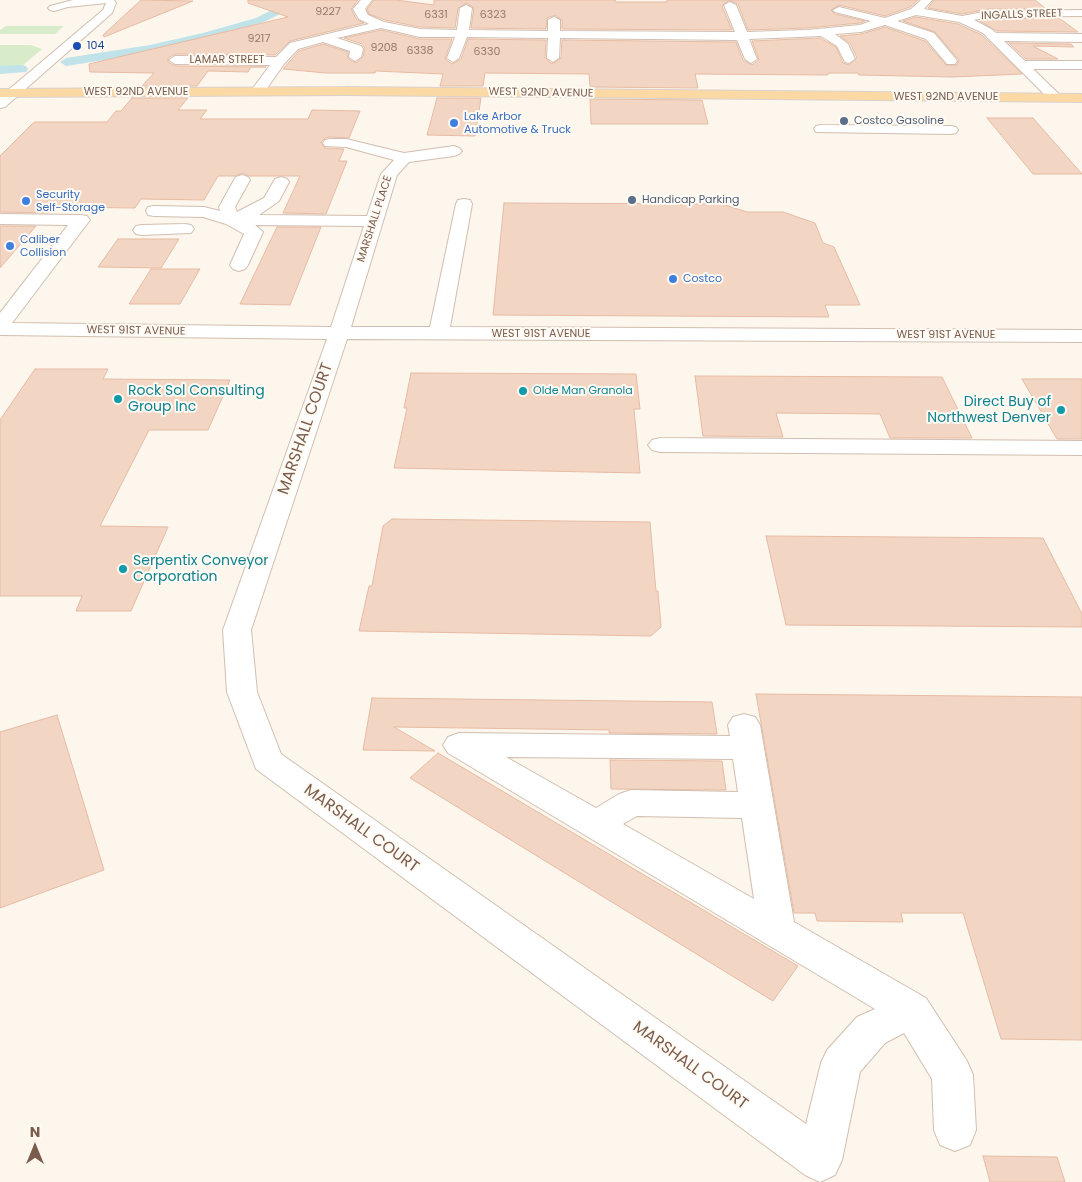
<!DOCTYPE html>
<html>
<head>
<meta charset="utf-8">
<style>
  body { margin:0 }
  #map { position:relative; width:1082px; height:1182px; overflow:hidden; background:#fdf6ec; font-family:Poppins,sans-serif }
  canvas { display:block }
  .north { position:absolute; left:10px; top:1122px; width:50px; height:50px; -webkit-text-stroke:4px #fffaf3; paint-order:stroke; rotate:0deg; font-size:14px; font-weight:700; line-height:20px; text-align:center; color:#7a5c4d }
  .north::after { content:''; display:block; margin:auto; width:18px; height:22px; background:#7a5c4d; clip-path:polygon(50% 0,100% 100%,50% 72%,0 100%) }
</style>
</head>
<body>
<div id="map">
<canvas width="1082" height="1182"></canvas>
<div class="north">N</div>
</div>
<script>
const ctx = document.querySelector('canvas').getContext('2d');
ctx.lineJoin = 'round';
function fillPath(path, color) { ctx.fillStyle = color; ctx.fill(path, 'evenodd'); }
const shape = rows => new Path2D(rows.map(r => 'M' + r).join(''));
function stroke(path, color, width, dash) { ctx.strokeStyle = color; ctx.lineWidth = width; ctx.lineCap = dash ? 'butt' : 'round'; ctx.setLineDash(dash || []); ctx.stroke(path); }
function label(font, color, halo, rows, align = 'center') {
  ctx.font = font + ' Poppins,sans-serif'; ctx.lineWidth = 4; ctx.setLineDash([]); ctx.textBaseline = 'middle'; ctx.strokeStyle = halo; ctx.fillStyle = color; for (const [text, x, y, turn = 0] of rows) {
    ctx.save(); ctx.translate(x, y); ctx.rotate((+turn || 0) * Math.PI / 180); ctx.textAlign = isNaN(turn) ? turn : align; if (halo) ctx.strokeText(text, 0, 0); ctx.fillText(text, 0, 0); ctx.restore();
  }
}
fillPath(shape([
  [6,26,64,26,55,34,0,34,0,30],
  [0,45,31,45,42,49,14,73,0,73]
]), '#d8ecc9');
fillPath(shape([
  [285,0,295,0,288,10,264,22,210,38,150,53,66,66,60,62,66,58,150,45,203,33,256,18,280,6,285,0],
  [22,65,26,66,28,69,26,72,0,74,0,66,22,65]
]), '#bfe3e8');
const building = shape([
  [141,0,193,1,104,37,103,35,141,0],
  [248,0,358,0,351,9,357,20,364,23,290,41,275,55,175,54,168,58,168,62,175,66,266,67,251,67,248,72,208,71,197,86,142,86,154,73,90,72,89,64,288,17,248,3,248,0],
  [374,0,396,0,434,5,434,0,615,0,616,2,667,2,667,0,918,0,910,7,885,16,839,5,831,10,835,14,865,21,860,23,807,28,748,30,738,4,729,0,722,6,732,30,562,29,562,20,555,15,547,18,546,29,471,28,474,8,467,3,458,8,455,28,420,27,385,20,369,14,367,9,374,0],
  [934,0,1035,0,1046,9,989,9,962,14,928,8,934,0],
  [916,17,958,24,982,35,1022,74,952,77,859,75,858,73,830,73,827,75,695,74,698,88,590,87,589,74,485,73,483,86,440,86,443,74,376,71,375,73,326,73,283,69,299,51,323,44,348,52,348,59,356,63,363,57,365,48,362,44,344,38,381,30,420,39,452,39,445,59,452,64,461,59,468,39,546,40,545,58,552,64,561,58,562,40,736,42,743,60,752,65,759,60,752,41,820,38,836,47,843,63,849,65,857,58,850,43,840,36,861,34,885,27,925,41,946,65,957,65,959,60,935,32,903,21,916,17],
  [1059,18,1078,32,997,31,980,21,989,19,1059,18],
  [1009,43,1071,44,1074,47,1033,46,1058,59,1026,59,1009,43],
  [132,98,188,98,178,110,207,110,200,119,308,119,312,110,360,111,349,138,330,137,325,138,321,142,325,148,344,149,339,161,347,161,326,214,283,213,300,176,249,176,243,173,235,176,218,176,204,200,141,199,135,208,53,207,48,213,0,212,0,156,32,124,35,122,107,122,116,111,121,111,132,98],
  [437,98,481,98,475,136,427,135,437,98],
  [590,99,702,100,708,124,591,124,590,99],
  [987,118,1033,118,1082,174,1033,174,987,118],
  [504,203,722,204,747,212,783,212,815,223,823,243,834,247,860,305,825,305,829,317,493,315,504,203],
  [0,226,36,226,0,268,0,226],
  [277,227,321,227,290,305,240,304,277,227],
  [118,239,179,239,161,268,98,267,118,239],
  [151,269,200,269,180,304,129,304,151,269],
  [35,369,108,369,103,379,230,380,208,430,149,430,100,526,168,527,131,611,76,611,82,596,0,596,0,420,35,369],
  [411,373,636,374,640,409,634,409,640,473,394,468,407,408,404,408,411,373],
  [695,376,942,377,972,438,890,438,880,414,776,413,783,437,703,436,695,376],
  [1022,379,1082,379,1082,439,1057,439,1022,379],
  [392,519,650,522,656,591,658,591,661,627,651,636,359,631,369,586,372,586,383,526,392,519],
  [766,536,1043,538,1082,614,1082,627,786,625,766,536],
  [756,694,1082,697,1082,1040,1001,1039,963,913,901,913,903,922,817,921,815,913,794,913,756,694],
  [372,698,712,702,717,734,609,733,609,730,394,727,435,751,363,750,372,698],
  [57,715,104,870,0,908,0,732,57,715],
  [438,753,798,966,773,1001,410,778,438,753],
  [610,760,722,761,726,790,611,789,610,760],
  [983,1156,1057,1157,1065,1182,990,1182,983,1156]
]);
fillPath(building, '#f3d5c3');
stroke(building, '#e6bba3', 1);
const minor = shape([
  [114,0,116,3,112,13,5,107,0,108,0,97,103,10,106,3,68,7,54,11,50,10,48,8,50,6,73,0,114,0],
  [361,0,372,0,365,9,368,15,384,22,420,29,457,30,460,8,466,5,472,8,469,30,548,31,548,20,554,17,560,20,560,31,735,32,724,5,730,2,736,5,747,32,807,30,860,25,871,21,835,12,833,10,839,7,885,18,911,9,921,0,932,0,924,9,962,16,989,11,1082,10,1082,16,989,17,974,20,991,29,996,33,1082,34,1082,42,1004,41,1025,61,1082,61,1082,69,1033,69,1063,98,1061,101,1051,101,983,33,959,22,916,15,897,21,934,33,955,58,957,61,955,64,947,64,926,39,885,25,861,32,835,34,848,44,855,59,849,63,845,62,837,46,821,36,749,39,757,59,751,63,745,59,737,40,560,38,559,58,553,62,547,58,548,38,467,37,459,58,453,62,447,58,455,37,420,37,381,28,337,38,361,46,363,49,361,57,355,61,349,57,350,51,323,42,298,49,284,64,263,94,258,95,251,91,270,65,175,64,169,60,175,56,276,57,290,43,369,24,359,19,353,9,361,0],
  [821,125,951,126,956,127,958,130,956,133,951,134,816,132,814,129,816,126,821,125],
  [330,139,346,139,404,153,454,146,459,148,462,151,459,154,454,156,409,162,397,175,351,327,430,327,456,204,458,200,464,199,470,200,472,204,450,327,1082,330,1082,342,347,339,251,630,257,692,281,754,806,1124,821,1063,827,1050,857,1017,875,1009,448,753,443,745,448,737,459,733,730,736,728,725,733,717,744,714,755,717,760,725,794,922,926,998,967,1061,973,1075,976,1130,970,1145,955,1151,940,1145,934,1130,932,1079,904,1033,885,1043,860,1072,842,1160,835,1175,820,1182,805,1175,256,769,227,692,223,630,327,339,0,335,0,313,68,225,0,224,0,214,81,215,87,216,90,220,12,323,331,327,364,226,255,225,263,232,248,265,245,269,239,271,233,269,230,265,244,234,226,224,203,217,154,216,148,215,146,211,148,207,154,206,204,207,220,211,219,207,234,180,236,177,242,175,248,177,250,180,235,207,237,212,264,198,275,179,281,177,287,179,289,182,279,201,259,215,367,216,381,174,394,160,346,147,325,146,323,143,325,140,330,139],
  [506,757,733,759,738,792,631,790,619,794,596,808,506,757],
  [637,816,742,818,754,899,623,824,637,816],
  [185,224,191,225,194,229,191,233,142,235,136,234,133,230,136,226,142,225,185,224],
  [660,438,1082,441,1082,455,660,452,652,450,648,445,652,440,660,438]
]);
const major = shape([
  [345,87,1082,94,1082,102,345,95,0,97,0,89,345,87]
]);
stroke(minor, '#d1beb0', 2);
stroke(major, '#dad1cd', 2);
fillPath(minor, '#fff');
fillPath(major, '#fbd9a5');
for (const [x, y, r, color] of [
  [77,46,5,"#1a4fb4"],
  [844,121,5,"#5c6f8a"],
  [454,123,5,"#3f7fe0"],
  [632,200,5,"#5c6f8a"],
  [26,201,5,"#3f7fe0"],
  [10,246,5,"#3f7fe0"],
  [673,279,5,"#3f7fe0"],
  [523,391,5,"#0f9aa8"],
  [118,399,5,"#0f9aa8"],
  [1061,410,5,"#0f9aa8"],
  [123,569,5,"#0f9aa8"]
]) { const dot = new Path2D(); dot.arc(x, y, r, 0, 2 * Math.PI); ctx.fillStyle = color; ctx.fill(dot); stroke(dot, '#fffaf3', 2); }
label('11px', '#987a6a', null, [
  ["9227",328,12],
  ["6331",436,15],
  ["6323",493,15],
  ["9217",259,39],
  ["9208",384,48],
  ["6338",420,51],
  ["6330",487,52]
]);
label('11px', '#7a5c4d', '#fffaf3', [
  ["INGALLS STREET",1022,15,-2],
  ["LAMAR STREET",227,60],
  ["WEST 92ND AVENUE",136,92],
  ["WEST 92ND AVENUE",541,93,1],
  ["WEST 92ND AVENUE",946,97],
  ["MARSHALL PLACE",375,219,-72],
  ["WEST 91ST AVENUE",136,331,1],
  ["WEST 91ST AVENUE",541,334],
  ["WEST 91ST AVENUE",946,335]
]);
label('11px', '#164399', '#fffaf3', [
  ["104",87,46]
], 'left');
label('11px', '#366cbe', '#fffaf3', [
  ["Lake Arbor",464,117],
  ["Automotive & Truck",464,130],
  ["Security",36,195],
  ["Self-Storage",36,208],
  ["Caliber",20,240],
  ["Collision",20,253],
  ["Costco",683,279]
], 'left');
label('11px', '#4e5e75', '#fffaf3', [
  ["Costco Gasoline",854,121],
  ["Handicap Parking",642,200]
], 'left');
label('11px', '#0d838f', '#fffaf3', [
  ["Olde Man Granola",533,391]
], 'left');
label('14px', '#0d838f', '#fffaf3', [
  ["Rock Sol Consulting",128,391],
  ["Group Inc",128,407],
  ["Direct Buy of",1051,402,"right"],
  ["Northwest Denver",1051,418,"right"],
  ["Serpentix Conveyor",133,561],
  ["Corporation",133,577]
], 'left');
label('16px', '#7a5c4d', '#fffaf3', [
  ["MARSHALL COURT",306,429,-71],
  ["MARSHALL COURT",361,829,36],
  ["MARSHALL COURT",690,1066,36]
]);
</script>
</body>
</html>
